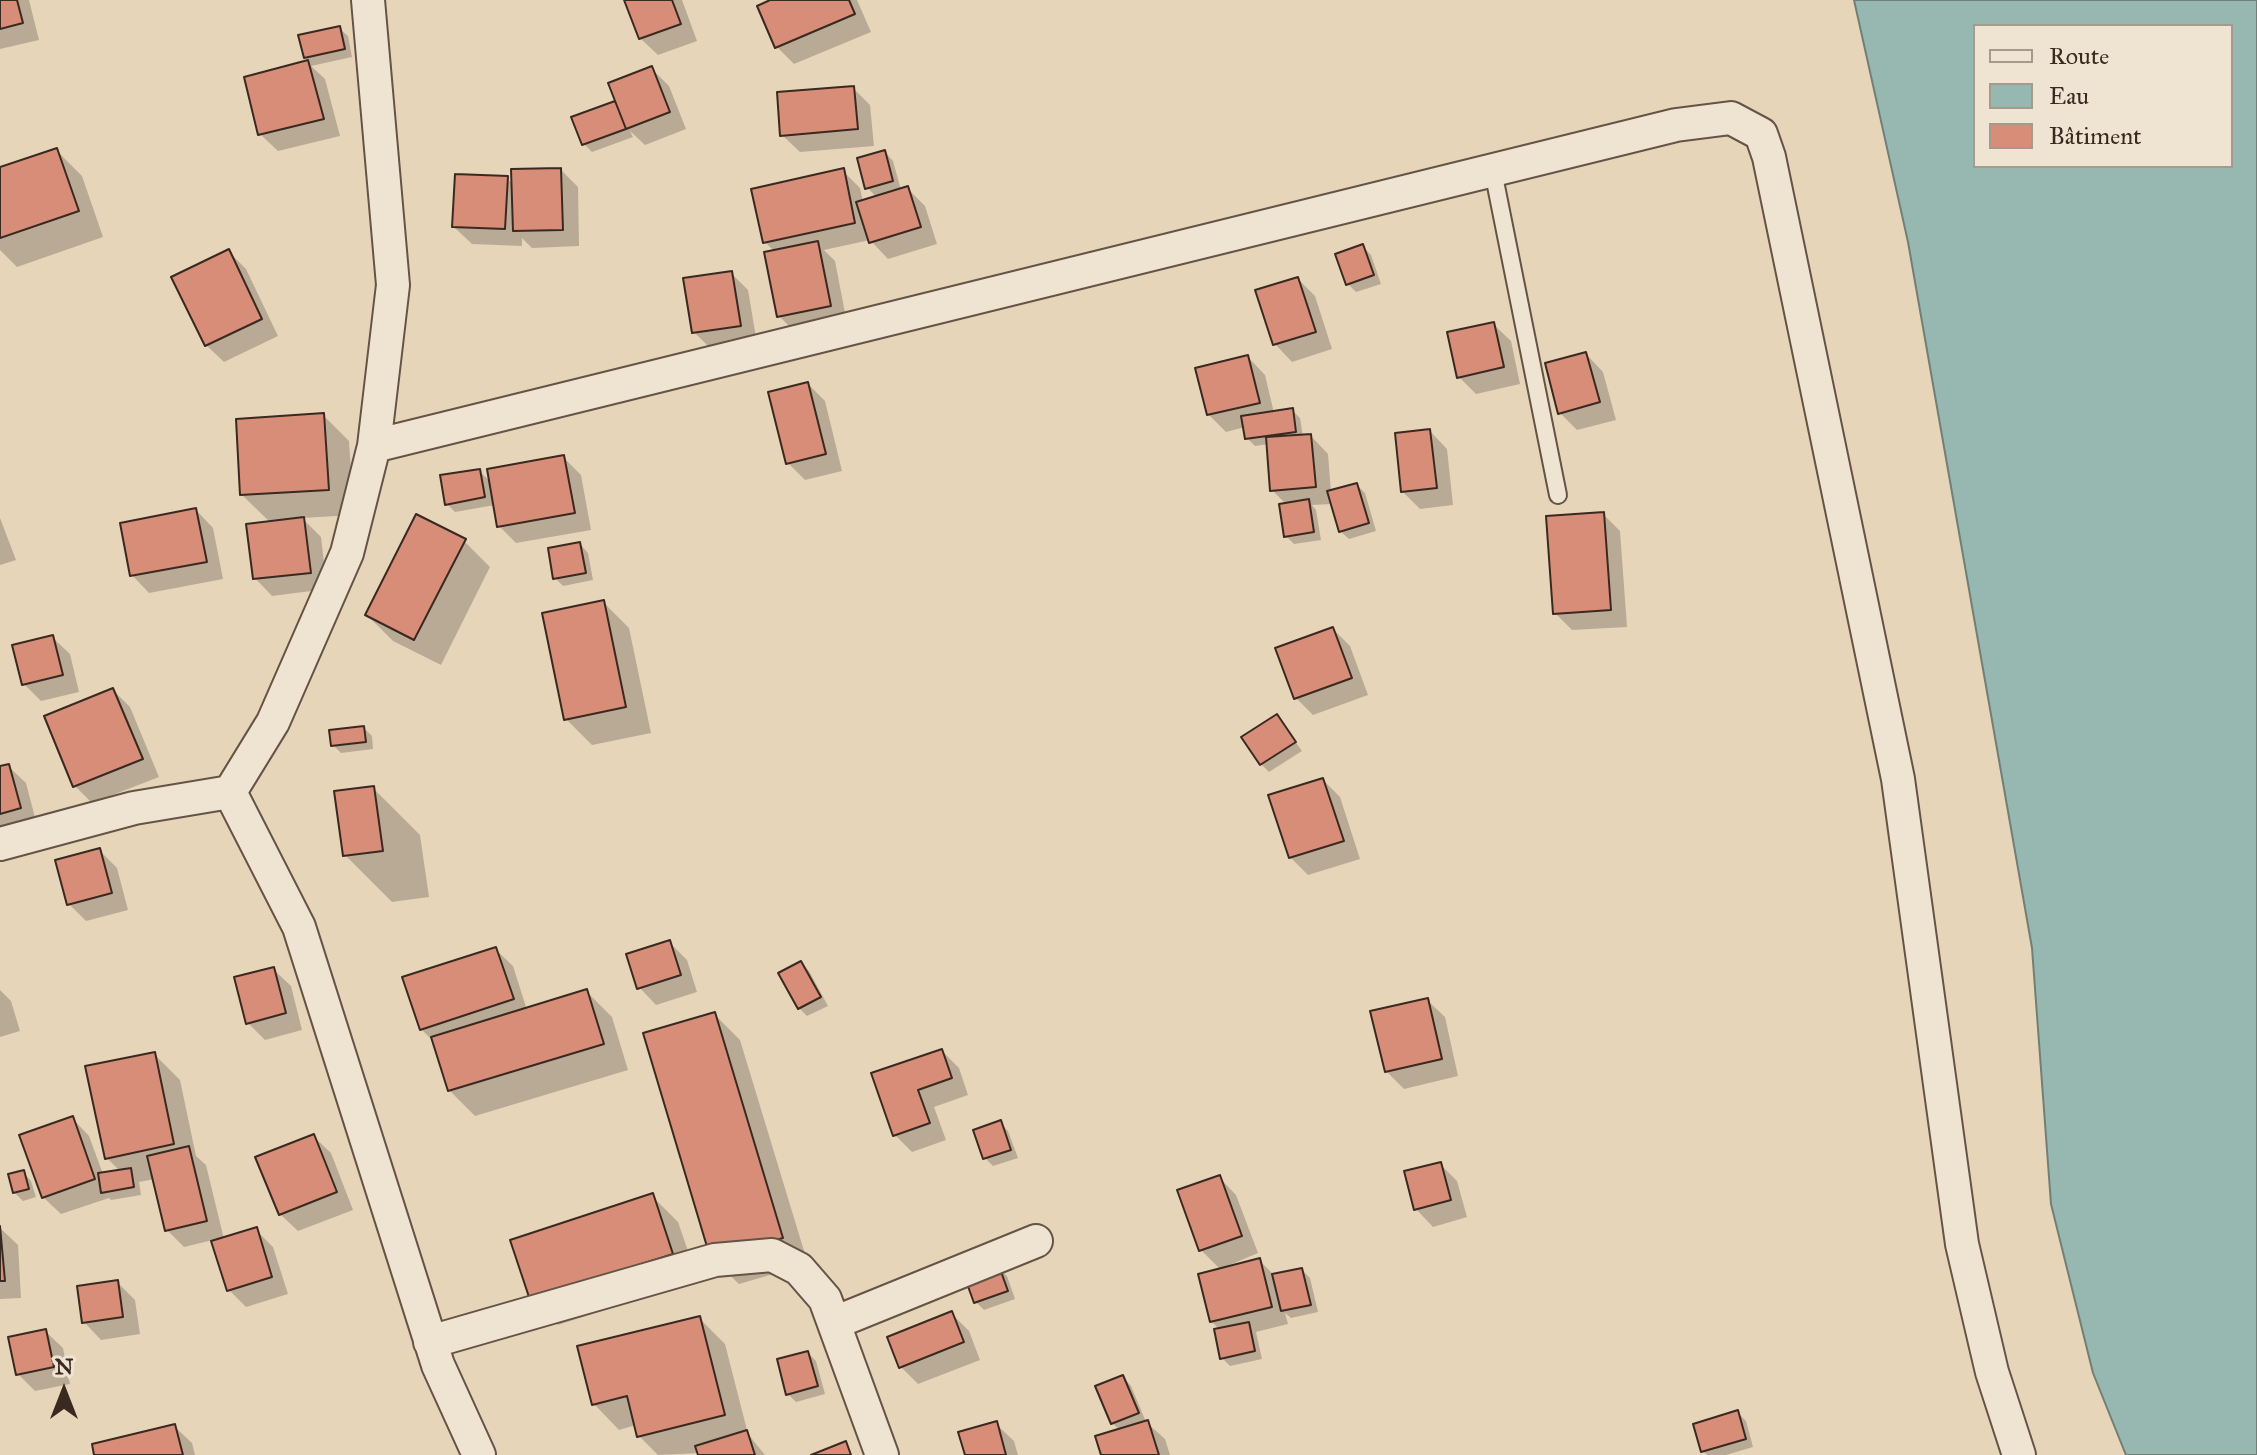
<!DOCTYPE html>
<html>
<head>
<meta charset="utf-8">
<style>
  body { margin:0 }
  #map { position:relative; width:2257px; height:1455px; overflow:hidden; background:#e7d5ba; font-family:"IM FELL Great Primer",serif }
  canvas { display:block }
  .legend { position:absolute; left:1973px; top:24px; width:260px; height:144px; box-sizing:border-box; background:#efe4d2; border:2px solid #a7998b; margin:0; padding:10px 14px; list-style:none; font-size:24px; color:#3a2920 }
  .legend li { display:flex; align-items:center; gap:16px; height:40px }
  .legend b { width:40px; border:2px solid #a7998b }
  .north { position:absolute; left:24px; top:1351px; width:80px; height:80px; -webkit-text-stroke:6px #efe4d2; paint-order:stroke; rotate:0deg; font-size:22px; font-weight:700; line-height:32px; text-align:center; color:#3a2920 }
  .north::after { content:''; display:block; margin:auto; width:28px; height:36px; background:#3a2920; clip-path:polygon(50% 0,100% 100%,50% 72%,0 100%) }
</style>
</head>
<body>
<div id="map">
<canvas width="2257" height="1455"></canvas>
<ul class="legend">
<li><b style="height:10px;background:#efe4d2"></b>Route</li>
<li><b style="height:22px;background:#97b8b1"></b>Eau</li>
<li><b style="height:22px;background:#d78d78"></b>Bâtiment</li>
</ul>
<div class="north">N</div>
</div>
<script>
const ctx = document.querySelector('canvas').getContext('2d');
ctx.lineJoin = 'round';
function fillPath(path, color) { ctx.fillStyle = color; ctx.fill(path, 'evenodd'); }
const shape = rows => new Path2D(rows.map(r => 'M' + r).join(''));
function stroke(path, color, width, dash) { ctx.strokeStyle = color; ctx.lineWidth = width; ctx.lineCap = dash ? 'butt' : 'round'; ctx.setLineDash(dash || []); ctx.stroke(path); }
const water = shape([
  [1854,0,2257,0,2257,1455,2126,1455,2093,1373,2051,1204,2032,948,1908,242,1854,0],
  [1975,26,2231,26,2231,166,1975,166,1975,26]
]);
fillPath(water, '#97b8b1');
stroke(water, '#727f77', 2);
fillPath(shape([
  [0,0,29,0,39,40,0,49],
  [626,0,682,0,697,41,658,55,640,38],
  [775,0,857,0,871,32,794,64,777,47],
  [339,28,348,36,352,57,311,66,325,79,340,136,278,151,260,134,246,78,310,61,305,57],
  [652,69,669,86,686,129,645,145,630,131,633,137,592,152,584,144,614,103,620,109],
  [853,88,870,105,874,146,800,152,782,135],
  [56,150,82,176,103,237,17,267,0,250,0,170],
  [885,152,893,161,901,190,907,188,925,206,937,244,888,259,870,240,824,250,835,261,847,323,797,334,779,316,775,252,765,242,843,171,860,188,863,202,877,198,867,187],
  [561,170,578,187,579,246,532,248,522,238,522,246,472,244,454,227,507,178,513,185],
  [1363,247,1371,255,1381,284,1356,292,1348,284],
  [229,252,246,269,278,336,224,362,206,345],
  [731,273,748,290,757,343,712,350,694,332],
  [1298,279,1315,296,1332,349,1292,362,1275,344],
  [1493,324,1511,341,1520,384,1476,394,1459,377],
  [1586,354,1603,372,1616,420,1577,430,1560,413],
  [1248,357,1265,375,1274,413,1292,410,1300,418,1303,437,1311,436,1328,454,1331,492,1357,485,1365,493,1376,531,1349,539,1340,531,1332,504,1312,505,1316,510,1321,540,1294,544,1286,536,1287,505,1272,490,1269,444,1255,446,1247,438,1245,427,1226,432,1208,414],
  [808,384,825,401,842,471,805,480,788,463],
  [323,415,349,441,354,515,302,518,321,537,327,589,272,596,255,578,271,523,242,495],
  [1430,431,1447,449,1453,505,1420,509,1403,492],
  [564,458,581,475,591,530,516,543,499,526,495,505,455,512,447,504,479,471,492,483],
  [196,510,213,528,223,579,149,593,132,575],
  [1603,514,1620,531,1627,627,1572,630,1555,613],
  [0,518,16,560,0,565],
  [464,541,490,567,441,665,393,641,367,615],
  [580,544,588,553,593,580,563,586,555,578],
  [603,602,629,628,651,733,592,745,566,719],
  [1333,629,1350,646,1368,695,1313,715,1296,698],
  [52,637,70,654,79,692,41,701,24,684],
  [113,690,130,707,159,777,92,803,75,786],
  [1277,716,1302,751,1269,772,1261,764],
  [364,728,372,736,373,749,341,753,333,745],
  [8,766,26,783,37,825,0,831,0,768],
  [1323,780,1340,797,1360,859,1308,875,1290,857],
  [373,788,420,835,429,897,392,902,345,855],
  [99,850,117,868,128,910,86,921,69,904],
  [670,943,687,960,697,992,656,1005,639,987],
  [495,949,513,966,527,1010,586,991,612,1017,628,1070,475,1116,449,1090,435,1043,421,1029],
  [801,963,809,971,828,1006,807,1016,799,1008],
  [273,969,291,986,302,1030,265,1040,248,1023],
  [0,990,11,1001,20,1031,0,1037],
  [1427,1000,1445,1017,1458,1076,1404,1089,1386,1071],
  [714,1014,740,1040,808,1264,739,1284,713,1259],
  [942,1051,959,1068,968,1095,934,1107,946,1140,912,1152,895,1135,874,1074],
  [154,1054,180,1080,196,1156,206,1165,224,1239,256,1230,273,1247,288,1294,246,1307,229,1290,213,1240,184,1247,167,1230,155,1179,139,1182,141,1195,111,1200,109,1198,61,1214,43,1197,72,1118,89,1136,103,1174,121,1172,107,1158],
  [1000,1123,1008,1131,1018,1158,993,1166,985,1158],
  [313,1136,331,1153,353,1210,298,1231,280,1214],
  [1440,1164,1457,1181,1467,1217,1433,1227,1416,1209],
  [23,1172,31,1181,36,1197,23,1201,14,1192],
  [1219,1177,1236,1195,1258,1253,1220,1269,1201,1250],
  [652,1196,678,1222,698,1280,558,1325,532,1299],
  [0,1228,18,1245,21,1298,0,1299],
  [1259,1260,1275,1276,1302,1270,1310,1278,1318,1312,1291,1318,1285,1313,1288,1324,1256,1332,1262,1359,1230,1366,1222,1358,1220,1330,1211,1321],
  [998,1268,1007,1276,1015,1299,984,1310,976,1302,968,1279],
  [117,1282,135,1300,140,1334,101,1340,84,1322],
  [952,1314,969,1331,980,1360,918,1384,901,1367],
  [699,1318,725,1344,748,1434,765,1455,700,1455,699,1453,658,1455,639,1436,636,1425,619,1430,594,1404],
  [45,1331,63,1348,70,1384,35,1391,18,1374],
  [808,1353,816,1361,825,1394,796,1402,788,1394],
  [1123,1377,1131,1386,1146,1422,1165,1439,1170,1455,1103,1455,1120,1430,1112,1423],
  [1738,1413,1746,1421,1753,1447,1726,1455,1707,1455,1703,1451],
  [996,1424,1014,1441,1018,1455,967,1455],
  [174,1426,192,1443,195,1455,97,1455]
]), '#0003');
const building = shape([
  [0,0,17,0,23,23,0,29,0,0],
  [624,0,672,0,681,24,639,39,624,0],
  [770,0,849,0,855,14,775,48,757,6,770,0],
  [340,26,345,49,304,58,298,35,340,26],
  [308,60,324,119,258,135,244,77,308,60],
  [652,66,670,112,626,129,608,83,652,66],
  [854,86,858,129,780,136,777,92,854,86],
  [615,101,626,129,582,145,571,117,615,101],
  [57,148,79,211,0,238,0,167,57,148],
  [885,150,893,181,865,189,857,158,885,150],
  [561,168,563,230,513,231,511,169,561,168],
  [844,168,855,223,763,243,751,189,844,168],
  [455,174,508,176,505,229,452,227,455,174],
  [908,186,921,227,869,243,856,202,908,186],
  [818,241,831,306,777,317,764,252,818,241],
  [1363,244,1374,275,1346,285,1335,254,1363,244],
  [229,249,262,319,205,346,171,277,229,249],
  [732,271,741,326,692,333,683,278,732,271],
  [1298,277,1316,332,1273,345,1255,290,1298,277],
  [1494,322,1504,367,1457,378,1447,332,1494,322],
  [1586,352,1600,402,1558,414,1545,363,1586,352],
  [1248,355,1260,403,1207,415,1195,368,1248,355],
  [808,382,826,454,786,464,768,392,808,382],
  [1293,408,1296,432,1245,439,1241,416,1293,408],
  [324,413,329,490,240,495,236,419,324,413],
  [1430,429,1437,488,1401,492,1395,433,1430,429],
  [1311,434,1316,487,1270,491,1266,437,1311,434],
  [564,455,575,513,497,527,487,469,564,455],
  [480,469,485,497,445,505,440,475,480,469],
  [1357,483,1369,523,1339,532,1327,491,1357,483],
  [1309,499,1314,532,1284,537,1279,504,1309,499],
  [196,508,207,562,130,576,120,523,196,508],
  [1604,512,1611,610,1553,614,1546,516,1604,512],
  [416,514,466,539,414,640,365,615,416,514],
  [304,517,311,573,253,579,246,524,304,517],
  [580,542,586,573,553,579,548,548,580,542],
  [604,600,626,707,564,720,542,613,604,600],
  [1333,627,1352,678,1294,699,1275,648,1333,627],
  [53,635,63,675,22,685,12,645,53,635],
  [113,688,143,759,73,787,44,716,113,688],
  [1277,714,1296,742,1260,765,1241,737,1277,714],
  [364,726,366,742,331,746,329,730,364,726],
  [9,764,21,808,0,814,0,766,9,764],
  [1323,778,1344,841,1289,858,1268,795,1323,778],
  [374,786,383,851,343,856,334,791,374,786],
  [100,848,112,893,67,905,55,860,100,848],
  [670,940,681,975,637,989,626,954,670,940],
  [496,947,514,999,420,1030,402,977,496,947],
  [801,961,821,997,798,1009,778,973,801,961],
  [274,967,286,1013,246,1024,234,977,274,967],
  [587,989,604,1044,448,1091,431,1037,587,989],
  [1428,998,1442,1059,1385,1072,1370,1011,1428,998],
  [715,1012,783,1238,711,1260,643,1033,715,1012],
  [942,1049,952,1078,918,1090,930,1123,893,1136,871,1073,942,1049],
  [155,1052,174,1144,105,1159,85,1066,155,1052],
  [73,1116,95,1179,42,1198,19,1135,73,1116],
  [1001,1120,1011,1150,983,1159,973,1130,1001,1120],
  [314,1134,337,1192,279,1215,255,1157,314,1134],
  [189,1146,207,1221,165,1231,147,1156,189,1146],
  [1441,1162,1451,1200,1414,1210,1404,1171,1441,1162],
  [131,1168,134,1187,101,1193,98,1173,131,1168],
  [24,1170,29,1189,13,1193,8,1174,24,1170],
  [1220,1175,1242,1236,1199,1251,1177,1190,1220,1175],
  [653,1193,673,1254,530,1300,510,1240,653,1193],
  [0,1226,5,1281,0,1281,0,1226],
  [257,1227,272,1277,227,1291,211,1241,257,1227],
  [1260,1258,1272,1307,1210,1322,1198,1274,1260,1258],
  [999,1266,1008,1291,974,1303,965,1278,999,1266],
  [1302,1268,1311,1305,1281,1311,1272,1274,1302,1268],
  [118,1280,123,1317,82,1323,77,1286,118,1280],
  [952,1311,964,1342,899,1368,887,1337,952,1311],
  [700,1316,725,1415,637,1437,627,1396,592,1405,577,1346,700,1316],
  [1249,1322,1255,1351,1220,1359,1214,1329,1249,1322],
  [46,1329,54,1367,16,1375,8,1337,46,1329],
  [808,1351,818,1386,786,1395,777,1359,808,1351],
  [1123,1375,1139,1413,1111,1424,1095,1386,1123,1375],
  [1738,1410,1746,1439,1701,1452,1693,1424,1738,1410],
  [1148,1420,1159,1455,1101,1455,1095,1436,1148,1420],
  [997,1421,1006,1455,965,1455,958,1432,997,1421],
  [175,1424,183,1455,94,1455,92,1444,175,1424],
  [747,1430,755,1455,698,1455,695,1446,747,1430],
  [846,1441,851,1455,811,1455,846,1441]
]);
fillPath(building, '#d78d78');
stroke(building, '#3a2920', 2);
const service = shape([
  [1493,171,1558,495]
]);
const minor = shape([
  [374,446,1676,125,1731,118,1761,134,1769,157,1898,779,1962,1244,1992,1372,2019,1455],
  [230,792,299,927,438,1365,479,1455],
  [0,844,134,808,230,792,273,722,347,553,374,446,393,285,368,0],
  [834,1323,1036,1241],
  [430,1342,715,1260,772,1255,799,1269,825,1299,882,1455]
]);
stroke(service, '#655446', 20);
stroke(minor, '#655446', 36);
stroke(service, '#efe4d2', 16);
stroke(minor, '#efe4d2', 32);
</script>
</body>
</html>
